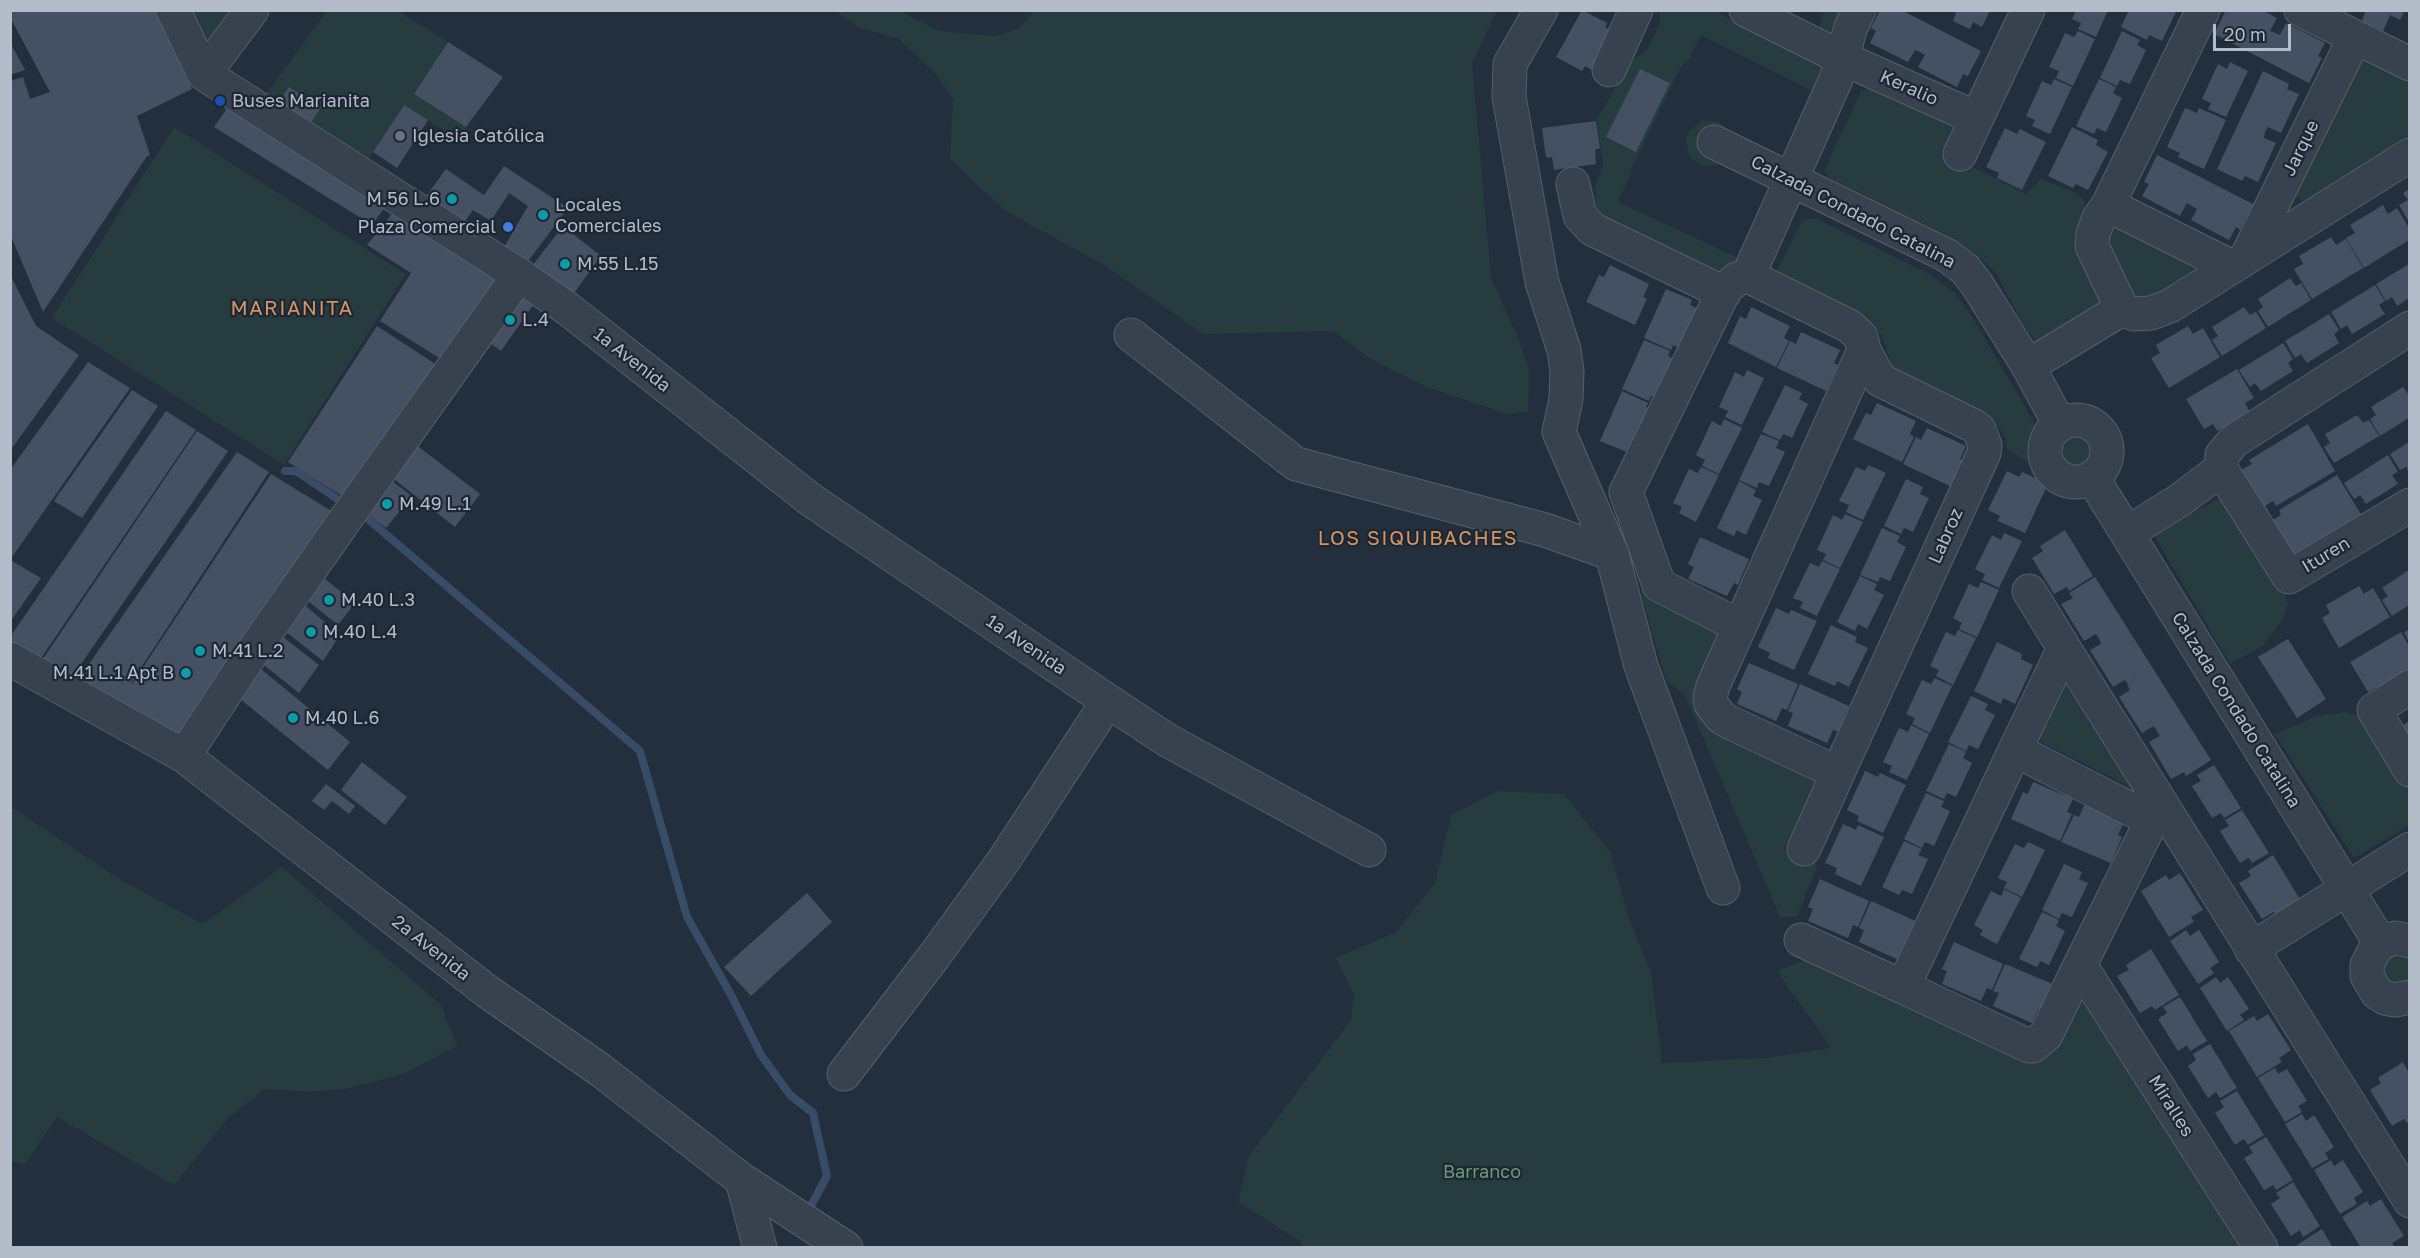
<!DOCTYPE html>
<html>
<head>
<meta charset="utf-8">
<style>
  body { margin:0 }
  #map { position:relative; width:2420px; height:1258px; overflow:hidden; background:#242f3e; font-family:"Golos Text",sans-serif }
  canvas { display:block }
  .frame { position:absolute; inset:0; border:12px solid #b4bcc9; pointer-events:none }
  .scale { position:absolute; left:2213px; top:24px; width:78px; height:27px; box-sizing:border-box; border:3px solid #b4bcc9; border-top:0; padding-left:8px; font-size:18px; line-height:21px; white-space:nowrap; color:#b4bcc9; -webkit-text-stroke:4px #1d2633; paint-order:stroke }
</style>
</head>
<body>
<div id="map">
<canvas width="2420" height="1258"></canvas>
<div class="frame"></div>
<div class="scale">20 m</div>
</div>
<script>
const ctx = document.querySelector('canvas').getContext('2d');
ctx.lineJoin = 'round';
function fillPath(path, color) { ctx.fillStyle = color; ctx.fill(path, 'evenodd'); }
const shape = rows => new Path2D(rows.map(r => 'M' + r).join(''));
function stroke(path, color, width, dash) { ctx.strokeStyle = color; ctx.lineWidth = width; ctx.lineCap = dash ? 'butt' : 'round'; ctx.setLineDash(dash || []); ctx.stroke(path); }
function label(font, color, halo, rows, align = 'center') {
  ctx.font = font + ' "Golos Text",sans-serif'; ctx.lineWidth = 4.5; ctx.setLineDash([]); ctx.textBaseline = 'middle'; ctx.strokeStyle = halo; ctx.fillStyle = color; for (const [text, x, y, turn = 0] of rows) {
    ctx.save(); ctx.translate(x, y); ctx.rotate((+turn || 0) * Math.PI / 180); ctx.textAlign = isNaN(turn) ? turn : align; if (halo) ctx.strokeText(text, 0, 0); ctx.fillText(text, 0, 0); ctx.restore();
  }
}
fillPath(shape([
  [178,11,246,11,205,65],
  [327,11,398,11,448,42,414,94,466,127,457,139,404,105,363,167,306,131,321,107,289,87,274,110,260,102],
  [836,11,900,11,939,31,995,36,1018,29,1034,11,1497,11,1472,63,1491,278,1519,340,1529,370,1528,411,1508,414,1424,386,1368,357,1333,331,1204,334,1102,264,1004,210,950,159,953,99,934,72,899,39,860,28],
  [1659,11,1714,11,1815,60,1825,71,1825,97,1701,35,1690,58,1681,67,1632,167,1629,179,1618,202,1745,261,1732,269,1706,271,1599,217,1596,209,1595,186,1603,165,1597,119,1632,60,1647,50,1660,22],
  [1824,11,1847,11,1836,31,1830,34,1821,31,1819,27],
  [2360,58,2409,76,2409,138,2312,199,2301,200,2293,193],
  [1870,88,1949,124,1957,134,1947,154,2026,194,2041,179,2074,192,2084,200,2086,214,2076,239,2076,253,2098,287,2101,305,2042,341,2035,339,2023,325,1996,273,1977,255,1942,233,1832,179,1824,171,1861,91],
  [1703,120,1719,122,1731,133,1725,161,1719,165,1704,166,1691,158,1688,152,1686,138,1690,130],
  [174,127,406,274,284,465,52,318],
  [1814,218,1926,272,1955,293,1975,321,2039,431,2038,460,2043,472,2007,449,2005,438,2000,429,1980,412,1902,375,1892,366,1882,336,1872,323,1782,280,1776,272,1803,220],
  [2113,224,2195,265,2193,275,2157,299,2136,300,2104,236],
  '2053 451a23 23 0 1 1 46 0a23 23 0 1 1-46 0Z',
  [2221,497,2284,591,2288,605,2280,624,2262,646,2230,664,2154,535],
  [1640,590,1720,632,1701,686,1818,781,1801,827,1790,835,1784,848,1818,864,1797,917,1780,917,1685,695,1666,680],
  [2061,678,2132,788,2033,738],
  [2345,712,2367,719,2409,791,2409,825,2354,858,2275,734,2317,716],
  [1498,791,1564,794,1610,852,1628,915,1651,973,1662,1063,1766,1058,1831,1048,1777,971,1808,958,2027,1059,2076,1004,2084,1003,2093,1006,2245,1247,1302,1248,1301,1242,1238,1202,1249,1156,1351,1020,1354,994,1336,958,1396,932,1435,883,1451,815],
  [11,807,119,879,203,924,282,867,441,1005,457,1046,406,1073,346,1089,309,1092,265,1089,228,1118,174,1185,57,1117,25,1164,11,1162],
  [2409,950,2409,989,2399,993,2374,964,2377,957]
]), '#263c3f');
stroke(shape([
  [285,471,296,471,345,504],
  [361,513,640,751,687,917,731,995,761,1055,790,1095,813,1113,827,1176,807,1213]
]), '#394c67', 8);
fillPath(shape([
  [10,10,155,10,192,89,137,116,150,155,147,156,43,312,10,234,10,81,23,77,30,99,50,92,10,17],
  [1582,10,1607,23,1605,27,1617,34,1596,72,1585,66,1582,71,1556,57],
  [1880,10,1901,10,1981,51,1968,76,1963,74,1957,87,1918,67,1925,55,1920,52,1915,50,1908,62,1870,43,1876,31,1871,28],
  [1957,10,1990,10,1982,27,1973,22,1970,29,1953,21],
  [2076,10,2108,10,2096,37,2078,29,2081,23,2072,19],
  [2129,10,2177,10,2162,41,2149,35,2147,40,2121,27],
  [2226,10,2262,10,2277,18,2270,31,2280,35,2286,23,2325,43,2318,56,2322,58,2309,83,2214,34],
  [2366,10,2405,10,2400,20,2390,15,2383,31,2362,21],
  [2078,31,2095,39,2073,86,2056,78,2059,71,2049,67,2065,33,2074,37],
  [2122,31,2140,40,2137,45,2146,50,2130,84,2120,80,2117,86,2100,78],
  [10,42,25,70,10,75],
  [448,42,503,77,466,127,414,94],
  [2230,62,2248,71,2226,117,2208,109,2211,103,2202,99,2218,64,2227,69],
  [1640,69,1670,83,1636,152,1606,137],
  [2263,71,2289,84,2287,89,2299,94,2281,133,2268,127,2265,132,2264,138,2276,143,2258,182,2245,176,2242,181,2217,169],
  [2054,79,2072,87,2050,134,2032,126,2035,120,2026,116,2042,81,2051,85],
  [2099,79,2116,87,2113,93,2122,98,2106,132,2097,128,2094,134,2076,126],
  [289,87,321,107,306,131,274,110],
  [233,100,390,200,372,225,214,127],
  [404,105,428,120,397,168,373,152],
  [2185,108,2197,113,2199,108,2226,120,2204,169,2178,157,2180,153,2167,147],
  [1596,121,1600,148,1595,150,1596,164,1554,170,1552,157,1546,158,1542,128],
  [2072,127,2098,140,2096,145,2108,152,2088,190,2076,184,2073,188,2048,176],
  [2005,128,2017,134,2020,129,2046,142,2022,190,1997,178,1999,173,1986,167],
  [2157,155,2253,204,2240,230,2236,227,2229,240,2191,220,2197,209,2187,203,2180,216,2142,196,2149,184,2144,182],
  [504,166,568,208,523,268,500,254,528,206,509,193,491,221,473,210,460,228,421,203,446,169,484,195],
  [2409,189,2409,222,2399,205,2408,200,2403,193],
  [399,205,504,270,441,359,380,321,411,273,367,245],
  [2383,205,2388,214,2397,208,2409,228,2409,240,2364,268,2346,238,2355,233,2350,225],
  [563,226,601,256,569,300,528,271],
  [2331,237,2336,245,2346,239,2363,268,2312,299,2294,269,2303,264,2299,256],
  [2409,264,2409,298,2397,306,2392,297,2386,301,2376,284],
  [1610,265,1649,284,1643,297,1647,299,1635,325,1586,302,1599,275,1604,277],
  [10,274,36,326,79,355,10,451],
  [2290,278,2296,286,2301,283,2311,300,2268,327,2258,311,2263,307,2258,299],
  [2375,285,2385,301,2379,305,2385,314,2352,334,2347,325,2341,329,2331,312],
  [519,289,536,301,501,351,484,339],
  [1666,289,1692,300,1690,305,1703,311,1686,350,1673,345,1671,350,1644,338],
  [1751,307,1790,326,1784,338,1789,341,1776,367,1728,343,1740,316,1746,319],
  [2244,307,2250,315,2256,312,2266,328,2222,356,2212,340,2218,336,2212,327],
  [2329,314,2339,330,2334,334,2339,343,2307,363,2301,354,2295,358,2285,341],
  [377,326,437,365,344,497,288,462],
  [2188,326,2193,334,2203,328,2220,357,2169,388,2151,358,2160,353,2156,345],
  [1801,332,1840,350,1834,363,1838,365,1826,391,1777,368,1790,341,1796,344],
  [1644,340,1670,351,1668,356,1681,362,1664,401,1651,396,1649,401,1622,389],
  [2283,343,2293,359,2288,363,2293,371,2261,391,2255,383,2250,387,2239,370],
  [88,362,130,388,10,560,10,470],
  [2237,369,2254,398,2245,403,2250,412,2217,431,2213,424,2204,429,2186,399],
  [1747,370,1764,378,1742,425,1725,417,1728,411,1719,407,1735,372,1744,377],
  [1785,385,1802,393,1799,399,1808,404,1792,438,1783,434,1780,440,1762,432],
  [2403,387,2409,395,2409,418,2380,436,2370,419,2376,415,2371,407],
  [132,390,158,406,82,518,54,501],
  [1622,391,1648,403,1646,407,1659,413,1641,452,1629,447,1627,452,1600,441],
  [1877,403,1916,421,1910,434,1914,437,1902,462,1853,439,1866,413,1871,415],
  [166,411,196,430,39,661,10,643,10,637],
  [2357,415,2363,423,2369,420,2379,436,2334,463,2324,447,2330,443,2325,434],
  [1724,419,1742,428,1719,474,1702,466,1705,460,1696,455,1712,421,1721,426],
  [2308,424,2335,471,2276,506,2273,501,2262,508,2239,471,2252,464,2249,460],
  [1927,428,1966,446,1960,459,1964,461,1952,487,1903,464,1916,437,1921,440],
  [197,431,228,451,70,680,41,662],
  [1761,434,1779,441,1776,448,1785,452,1769,486,1759,482,1757,488,1739,480],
  [2409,442,2409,472,2406,467,2400,470,2390,454],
  [415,444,480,494,455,527,390,476],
  [237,452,269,472,131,683,132,684,271,474,338,515,189,732,175,736,75,684],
  [2388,455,2398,472,2392,475,2398,484,2366,504,2360,495,2354,499,2344,483],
  [1868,465,1886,473,1863,520,1846,512,1849,505,1839,501,1856,467,1865,471],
  [1701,467,1719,475,1696,522,1679,513,1682,507,1673,503,1689,469,1698,473],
  [2007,471,2019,477,2022,472,2048,484,2025,533,1998,521,2000,516,1988,510],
  [2337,475,2365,521,2291,559,2269,522,2281,515,2279,510],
  [388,478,412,496,386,528,364,511],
  [1906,479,1923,487,1920,494,1929,498,1913,532,1904,528,1901,534,1884,526],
  [1739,481,1756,490,1753,496,1762,500,1746,535,1737,530,1734,536,1717,528],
  [1845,514,1863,522,1840,568,1823,560,1826,554,1817,550,1833,515,1842,520],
  [1882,528,1900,536,1897,542,1906,547,1890,581,1880,577,1878,582,1860,575],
  [2065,530,2093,576,2069,591,2067,587,2054,594,2032,558,2043,551,2040,546],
  [2004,533,2022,541,1999,588,1982,580,1985,574,1975,569,1992,535,2001,540],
  [1700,537,1749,559,1738,585,1734,583,1727,596,1688,579,1694,567,1688,564],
  [12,561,41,578,10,622,10,564],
  [1822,561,1840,569,1817,616,1800,608,1803,602,1793,598,1810,563,1819,567],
  [2409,570,2409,605,2392,616,2382,600,2388,596,2382,588],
  [319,574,355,603,338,625,303,597],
  [1860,576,1877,584,1874,590,1884,595,1867,629,1858,624,1855,631,1837,622],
  [2095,577,2211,760,2186,776,2184,772,2171,779,2149,742,2160,736,2154,726,2142,733,2119,697,2130,690,2127,685,2149,670,2128,684,2125,680,2113,687,2090,650,2101,644,2099,638,2096,634,2084,641,2061,604,2073,598,2069,593],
  [1981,582,1999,590,1977,637,1959,629,1962,623,1953,618,1969,584,1978,588],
  [2359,586,2364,594,2373,588,2390,617,2339,648,2322,618,2330,613,2326,605],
  [300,601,340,635,323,661,281,628],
  [1776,608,1789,614,1791,610,1817,621,1794,670,1768,658,1770,653,1758,647],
  [1831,625,1857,637,1855,642,1868,648,1849,687,1837,681,1835,686,1808,674],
  [2409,629,2409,642,2404,633],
  [1958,630,1976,638,1953,685,1936,676,1939,670,1930,666,1946,632,1955,636],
  [2401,632,2409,646,2409,677,2381,694,2377,687,2368,692,2350,662],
  [278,633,319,665,299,693,259,661],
  [2288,639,2326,699,2297,718,2258,657],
  [1997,642,2022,654,2021,659,2033,665,2015,704,2003,698,2001,704,1974,691],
  [1749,663,1798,684,1787,710,1782,708,1776,721,1737,704,1742,692,1737,689],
  [256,665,350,742,328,770,235,695],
  [1935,678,1952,686,1930,733,1912,724,1915,718,1906,714,1922,680,1931,684],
  [1800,684,1849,706,1838,732,1833,730,1827,743,1788,726,1793,713,1788,711],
  [1971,696,1988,704,1985,710,1995,715,1978,749,1969,745,1966,751,1948,742],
  [2409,721,2409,739,2402,726],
  [1911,725,1929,734,1907,780,1889,772,1892,766,1883,762,1899,728,1908,732],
  [1949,744,1966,752,1963,758,1972,763,1956,797,1947,793,1944,799,1926,791],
  [362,762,407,797,385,825,341,790],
  [2214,765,2241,808,2224,818,2221,813,2212,818,2192,786,2201,781,2197,775],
  [1865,771,1878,777,1880,773,1906,785,1883,833,1857,821,1859,816,1847,810],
  [2033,782,2073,799,2067,812,2072,814,2060,841,2011,819,2023,792,2028,794],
  [326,784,355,806,349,814,332,801,324,810,312,801],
  [1926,793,1944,801,1941,807,1950,811,1934,846,1925,842,1922,848,1904,839],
  [2084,805,2124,822,2118,835,2122,837,2111,863,2061,842,2074,815,2079,817],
  [2242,810,2269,853,2252,863,2249,858,2240,863,2220,831,2229,826,2225,820],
  [1843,824,1856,830,1858,825,1884,837,1861,886,1835,874,1837,868,1825,863],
  [1904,841,1922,849,1918,855,1928,859,1912,894,1902,890,1899,895,1882,887],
  [2028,842,2045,850,2022,897,2004,888,2007,882,1998,878,2015,844,2024,848],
  [2273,855,2301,901,2277,916,2274,912,2262,919,2239,883,2251,876,2248,871],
  [2064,864,2082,872,2079,879,2088,883,2072,917,2062,913,2059,919,2042,910],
  [2180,873,2203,910,2191,917,2194,922,2169,937,2141,891,2166,875,2169,880],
  [1820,879,1869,901,1858,927,1853,925,1848,938,1808,921,1813,909,1808,907],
  [2004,889,2021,898,1997,944,1980,935,1983,930,1974,925,1991,891,2001,896],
  [807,893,832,922,751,996,724,967],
  [1871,901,1920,923,1899,960,1859,942,1864,930,1859,928],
  [2042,912,2059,920,2056,926,2065,931,2049,965,2040,961,2037,967,2019,959],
  [2186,930,2190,936,2199,930,2219,962,2210,968,2214,973,2198,984,2170,941],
  [1954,942,2003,964,1992,990,1987,988,1981,1001,1942,984,1947,971,1942,969],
  [2151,949,2179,995,2155,1010,2152,1006,2140,1013,2117,976,2129,970,2126,965],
  [2005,964,2055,985,2043,1011,2038,1009,2032,1023,1993,1006,1999,993,1993,991],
  [2216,977,2220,983,2228,977,2249,1009,2240,1015,2244,1020,2227,1031,2200,988],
  [2180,997,2207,1041,2190,1051,2187,1045,2178,1051,2158,1019,2167,1013,2163,1007],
  [2268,1014,2291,1050,2279,1058,2282,1062,2257,1077,2229,1031,2254,1016,2257,1021],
  [2210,1044,2237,1088,2220,1098,2216,1092,2208,1098,2188,1066,2196,1060,2193,1054],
  [2403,1062,2409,1073,2409,1121,2407,1123,2404,1119,2392,1126,2370,1090,2381,1083,2378,1078],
  [2275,1068,2278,1074,2287,1069,2307,1101,2298,1106,2302,1112,2285,1122,2258,1078],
  [2237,1091,2264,1135,2248,1145,2244,1139,2235,1145,2215,1113,2224,1107,2220,1101],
  [2302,1114,2306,1121,2314,1115,2334,1147,2325,1153,2329,1159,2312,1168,2285,1124],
  [2266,1137,2293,1180,2276,1190,2273,1185,2264,1190,2244,1158,2253,1153,2249,1147],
  [2331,1160,2334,1166,2343,1160,2363,1192,2354,1198,2357,1204,2340,1214,2314,1170],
  [2293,1182,2320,1226,2303,1237,2300,1230,2291,1236,2271,1204,2280,1198,2276,1193],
  [2381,1199,2404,1236,2392,1243,2395,1248,2361,1248,2342,1217,2367,1201,2370,1206],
  [2322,1229,2333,1248,2299,1248,2297,1245]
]), '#455162');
const minor = shape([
  [173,10,204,74,519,275,568,309,811,500,1108,701,1167,740,1369,850],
  [1541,10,1510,64,1509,97,1542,282,1564,350,1567,371,1566,399,1559,432,1612,554,1641,666,1723,888],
  [1746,10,1842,58,1976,118],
  [2355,37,2410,64],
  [1609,70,1636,10],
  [204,74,252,10],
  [1714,142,1946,255,1965,269,1976,283,2028,366,2060,425],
  [1960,154,2028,10],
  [1573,184,1580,216,1592,229,1724,293],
  [2108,205,2232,267,2170,306,2151,313,2134,314,2128,312,2122,309,2092,246,2093,234,2099,218,2108,205],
  [2108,205,2203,10],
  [2246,258,2410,155],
  [2232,267,2246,258,2355,37,2301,10],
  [1748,276,1836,79,1851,27,1859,10],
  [2410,328,2234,441,2222,455,2221,469,2289,577,2410,505],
  [1131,335,1296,464,1545,530,1612,554],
  [2028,366,2122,309],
  '2045 451a31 31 0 1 1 62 0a31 31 0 1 1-62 0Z',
  [2092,477,2381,944],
  [2127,533,2180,500,2221,469],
  [2029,591,2064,648],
  [1739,626,1659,585,1626,492,1725,289,1737,279,1748,276,1849,326,1861,337,1864,350,1713,686,1710,697,1711,704,1721,717,1729,722,1838,773,1984,453,1985,445,1979,430,1974,426,1880,380,1864,350],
  [10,659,184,756,488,992,599,1069,742,1180,846,1248],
  [2410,687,2374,710,2410,770],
  [2015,750,1903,987,2029,1046,2033,1046,2046,1035,2080,965],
  [184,756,249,657,347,517,519,275],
  [2160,804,2080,965,2261,1248],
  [2152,820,2015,750,2064,648,2410,1201],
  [1804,849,1838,773],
  [1801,940,1903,987],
  [2410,941,2396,938,2385,941,2376,947,2367,965,2367,976,2377,993,2385,998,2395,1000,2410,997],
  [2251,949,2410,849],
  [844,1074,935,955,1004,860,1108,701],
  [742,1180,760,1248]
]);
stroke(minor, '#565f6c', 35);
stroke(minor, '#38414e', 33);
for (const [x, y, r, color] of [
  [220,101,6,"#1a4fb4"],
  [400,136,6,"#6b7280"],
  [452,199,6,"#0f9aa8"],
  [543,215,6,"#0f9aa8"],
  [508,227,6,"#3f7fe0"],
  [565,264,6,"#0f9aa8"],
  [510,320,6,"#0f9aa8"],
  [387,504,6,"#0f9aa8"],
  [329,600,6,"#0f9aa8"],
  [311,632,6,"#0f9aa8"],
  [200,651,6,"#0f9aa8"],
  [186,673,6,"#0f9aa8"],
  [293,718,6,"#0f9aa8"]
]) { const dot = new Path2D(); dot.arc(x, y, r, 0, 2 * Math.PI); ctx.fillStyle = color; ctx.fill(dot); stroke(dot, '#1d2633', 2); }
label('18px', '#b4bcc9', '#1d2633', [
  ["Keralio",1909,88,24],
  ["Jarque",2301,148,-64],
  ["Calzada Condado Catalina",1853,212,27],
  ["1a Avenida",632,360,38],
  ["Labroz",1946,536,-66],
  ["Ituren",2326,555,-31],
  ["1a Avenida",1026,645,34],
  ["Calzada Condado Catalina",2236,710,58],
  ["2a Avenida",431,948,38],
  ["Miralles",2171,1106,58]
]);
label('18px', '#b4bcc9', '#1d2633', [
  ["Buses Marianita",232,101],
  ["Iglesia Católica",412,136],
  ["M.56 L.6",440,199,"right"],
  ["Locales",555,205],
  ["Comerciales",555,226],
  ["Plaza Comercial",496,227,"right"],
  ["M.55 L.15",577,264],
  ["L.4",522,320],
  ["M.49 L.1",399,504],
  ["M.40 L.3",341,600],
  ["M.40 L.4",323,632],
  ["M.41 L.2",212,651],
  ["M.41 L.1 Apt B",174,673,"right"],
  ["M.40 L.6",305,718]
], 'left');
label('18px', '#6b9a76', '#1d2633', [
  ["Barranco",1482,1172]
]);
ctx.letterSpacing = '1.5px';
label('20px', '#d59563', '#1d2633', [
  ["MARIANITA",292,309],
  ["LOS SIQUIBACHES",1418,539]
]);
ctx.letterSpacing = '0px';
</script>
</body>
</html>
